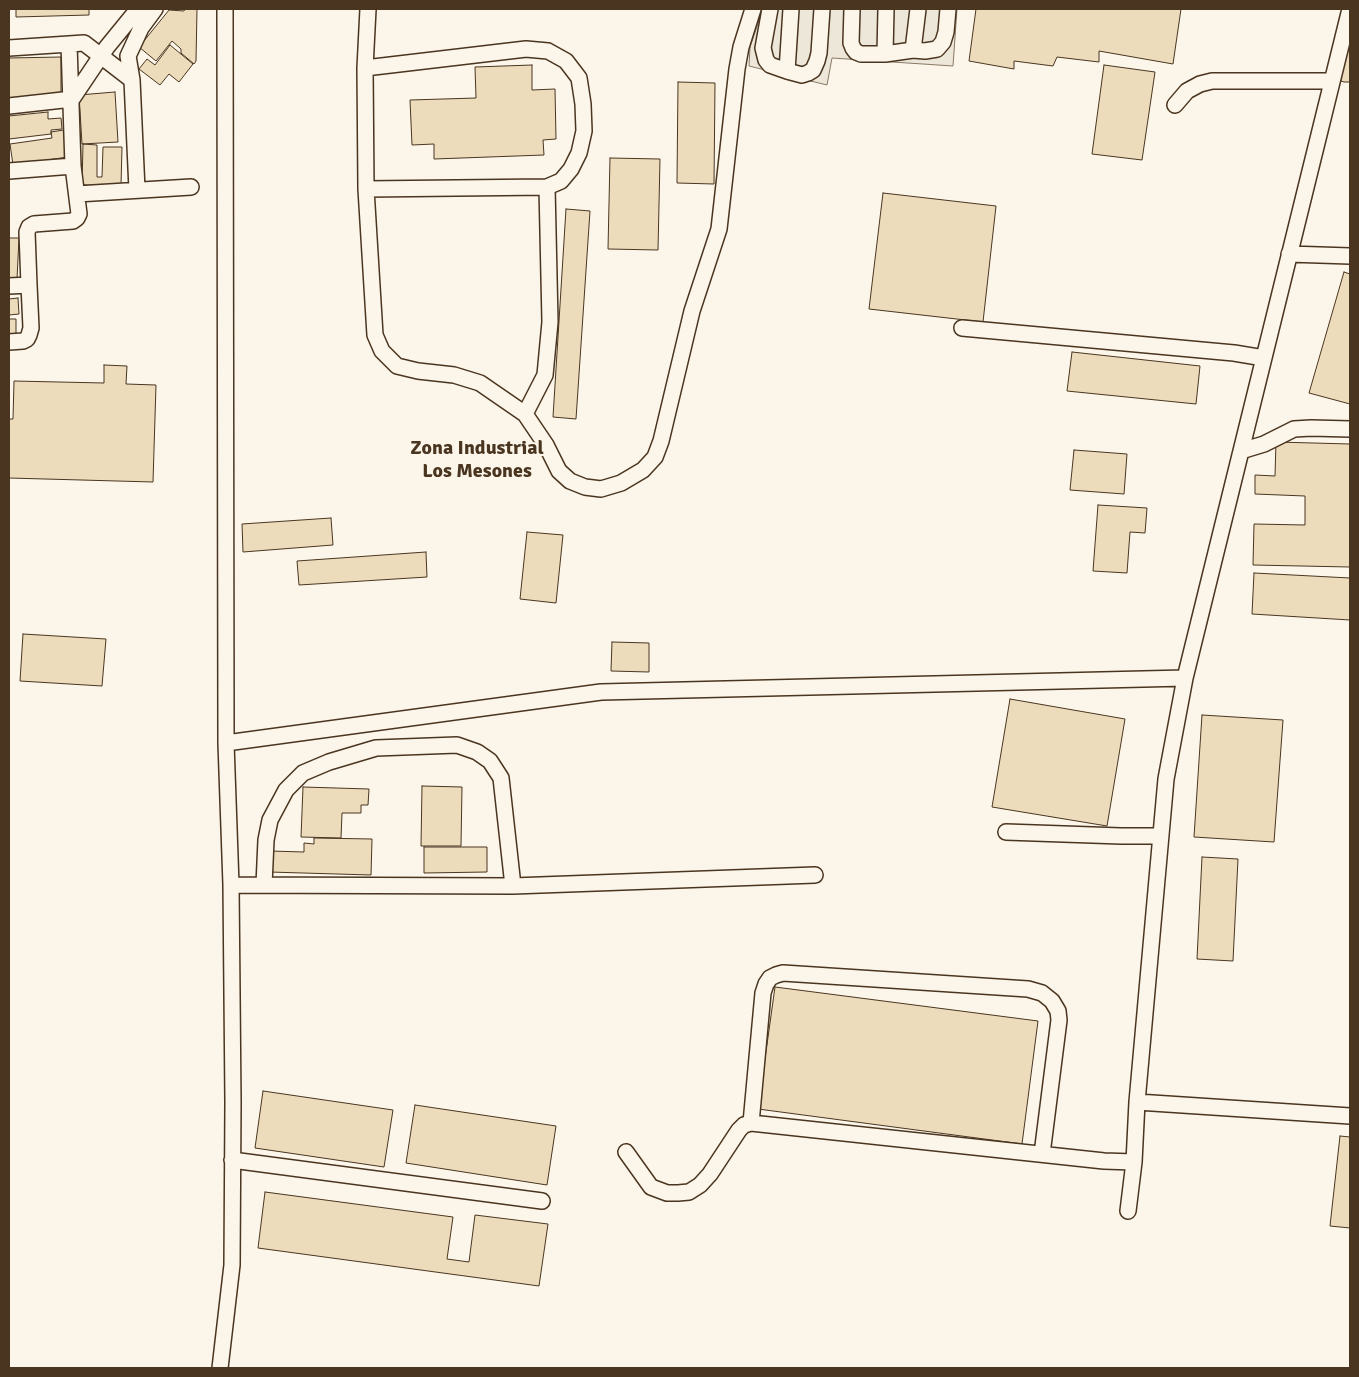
<!DOCTYPE html>
<html>
<head>
<meta charset="utf-8">
<style>
  body { margin:0 }
  #map { position:relative; width:1359px; height:1377px; overflow:hidden; background:#fbf6e9; font-family:Signika,sans-serif }
  canvas { display:block }
  .frame { position:absolute; inset:0; border:10px solid #4a3520; pointer-events:none }
</style>
</head>
<body>
<div id="map">
<canvas width="1359" height="1377"></canvas>
<div class="frame"></div>
</div>
<script>
const ctx = document.querySelector('canvas').getContext('2d');
ctx.lineJoin = 'round';
function fillPath(path, color) { ctx.fillStyle = color; ctx.fill(path, 'evenodd'); }
const shape = rows => new Path2D(rows.map(r => 'M' + r).join(''));
function stroke(path, color, width, dash) { ctx.strokeStyle = color; ctx.lineWidth = width; ctx.lineCap = dash ? 'butt' : 'round'; ctx.setLineDash(dash || []); ctx.stroke(path); }
function label(font, color, halo, rows, align = 'center') {
  ctx.font = font + ' Signika,sans-serif'; ctx.lineWidth = 4; ctx.setLineDash([]); ctx.textBaseline = 'middle'; ctx.strokeStyle = halo; ctx.fillStyle = color; for (const [text, x, y, turn = 0] of rows) {
    ctx.save(); ctx.translate(x, y); ctx.rotate((+turn || 0) * Math.PI / 180); ctx.textAlign = isNaN(turn) ? turn : align; if (halo) ctx.strokeText(text, 0, 0); ctx.fillText(text, 0, 0); ctx.restore();
  }
}
const parking = shape([
  [763,9,957,9,953,66,832,58,827,85,749,66,750,47,763,9]
]);
fillPath(parking, '#ede7d9');
stroke(parking, '#887966', 1);
const building = shape([
  [16,9,89,9,89,15,16,17,16,9],
  [185,9,197,9,196,61,194,64,181,53,181,49,172,41,156,61,139,47,169,10,184,11,185,9],
  [976,9,1181,9,1173,64,1099,51,1099,62,1057,57,1053,66,1014,61,1014,69,969,61,976,9],
  [1350,29,1350,82,1344,82,1341,81,1341,64,1350,29],
  [170,45,193,64,179,82,169,74,160,85,139,69,147,59,155,65,170,45],
  [61,57,61,97,9,98,9,58,61,57],
  [532,65,532,90,555,89,556,139,543,140,544,155,434,159,434,144,412,145,410,100,476,98,475,67,532,65],
  [1104,65,1155,72,1142,160,1092,154,1104,65],
  [678,82,715,83,714,184,677,183,678,82],
  [115,92,118,142,82,144,79,95,115,92],
  [48,112,48,119,61,118,62,129,51,130,51,134,9,139,9,116,48,112],
  [64,130,68,157,13,165,10,144,52,138,51,132,64,130],
  [83,144,97,145,97,177,102,177,103,147,122,147,121,186,82,185,83,144],
  [610,158,660,159,658,250,608,249,610,158],
  [883,193,996,206,983,322,869,309,883,193],
  [566,209,590,211,576,419,553,417,566,209],
  [9,238,19,238,17,279,9,279,9,238],
  [1344,272,1350,274,1350,404,1309,393,1344,272],
  [18,298,19,314,9,315,9,299,18,298],
  [9,319,16,319,16,337,9,338,9,319],
  [1072,352,1200,366,1196,404,1067,391,1072,352],
  [104,365,127,366,126,384,156,385,153,482,9,478,9,419,13,419,14,381,104,383,104,365],
  [1276,442,1350,444,1350,567,1253,565,1254,524,1305,525,1305,496,1255,494,1255,475,1275,476,1276,442],
  [1074,450,1127,454,1124,494,1070,490,1074,450],
  [1098,505,1147,508,1145,533,1130,532,1127,573,1093,571,1098,505],
  [331,518,333,545,243,552,242,524,331,518],
  [527,532,563,535,556,603,520,599,527,532],
  [426,552,427,577,299,585,297,561,426,552],
  [1254,573,1350,578,1350,620,1252,614,1254,573],
  [23,634,106,639,102,686,20,681,23,634],
  [612,642,649,643,649,672,611,671,612,642],
  [1010,699,1125,719,1107,826,992,807,1010,699],
  [1202,715,1283,720,1274,842,1194,837,1202,715],
  [422,786,462,787,461,846,421,846,422,786],
  [303,787,369,789,368,805,361,805,361,813,342,813,341,838,301,837,303,787],
  [314,838,372,839,371,875,269,872,270,851,304,852,304,843,314,844,314,838],
  [424,847,487,847,487,872,424,873,424,847],
  [1202,857,1238,859,1233,961,1197,959,1202,857],
  [775,987,1038,1021,1022,1144,758,1109,775,987],
  [263,1091,393,1110,384,1167,255,1148,263,1091],
  [415,1105,556,1126,547,1185,406,1163,415,1105],
  [1340,1136,1350,1137,1350,1228,1330,1226,1340,1136],
  [265,1192,453,1217,447,1259,469,1262,475,1215,548,1224,539,1286,258,1248,265,1192]
]);
fillPath(building, '#ecdcbc');
stroke(building, '#4a3520', 1);
const minor = shape([
  [368,9,365,68,366,189,375,335,382,351,397,366,418,371,454,375,480,383,525,414,546,445,559,471,570,481,585,487,601,489,621,483,643,470,655,457,661,441,692,311,719,229,737,69,741,47,753,9],
  [770,9,763,48,766,60,770,65,787,71,802,75,808,73,813,70,817,61,819,53,822,9],
  [852,9,851,43,853,48,856,52,861,54,885,54],
  [886,9,885,54,913,50],
  [918,9,913,50,925,51,937,49,943,42,946,32,948,9],
  [9,48,84,43,132,80],
  [365,68,526,49,548,51,566,61,579,78,583,104,584,131,579,153,571,169,561,181,547,187,366,189],
  [787,71,791,9],
  [1175,105,1187,91,1200,84,1212,81,1332,81],
  [9,106,72,99,107,47,138,9],
  [9,171,73,166],
  [137,190,132,80,128,56,141,28,155,9],
  [77,194,191,187],
  [1289,254,1350,256],
  [9,286,29,285,27,232,29,227,34,224,73,221,77,218,79,214,73,166,69,44],
  [962,328,1234,353,1264,358],
  [9,342,23,341,27,339,29,335,31,328,29,285],
  [525,414,545,375,550,322,547,187],
  [1241,451,1264,444,1294,429,1311,428,1350,429],
  [226,743,601,692,1185,678],
  [1006,832,1121,836,1161,836],
  [231,885,513,886,815,875],
  [264,885,266,840,270,820,286,790,303,773,329,762,376,748,457,745,477,752,490,761,501,778,513,886],
  [1137,1102,1350,1116],
  [751,1123,763,993,766,984,770,978,776,975,783,973,1028,989,1042,993,1052,1001,1058,1011,1059,1020,1042,1154],
  [626,1152,651,1187,667,1193,678,1193,689,1192,700,1185,710,1174,739,1130,744,1125,751,1123,1104,1161,1134,1162],
  [232,1160,542,1201],
  [1128,1211,1134,1162,1137,1102,1166,779,1185,678,1350,9],
  [220,1368,232,1265,233,1103,231,885,226,743,225,9]
]);
stroke(minor, '#4a3520', 18);
stroke(minor, '#fbf6e9', 15);
label('bold 20px', '#4a3520', '#fbf6e9', [
  ["Zona Industrial",477,449],
  ["Los Mesones",477,472]
]);
</script>
</body>
</html>
